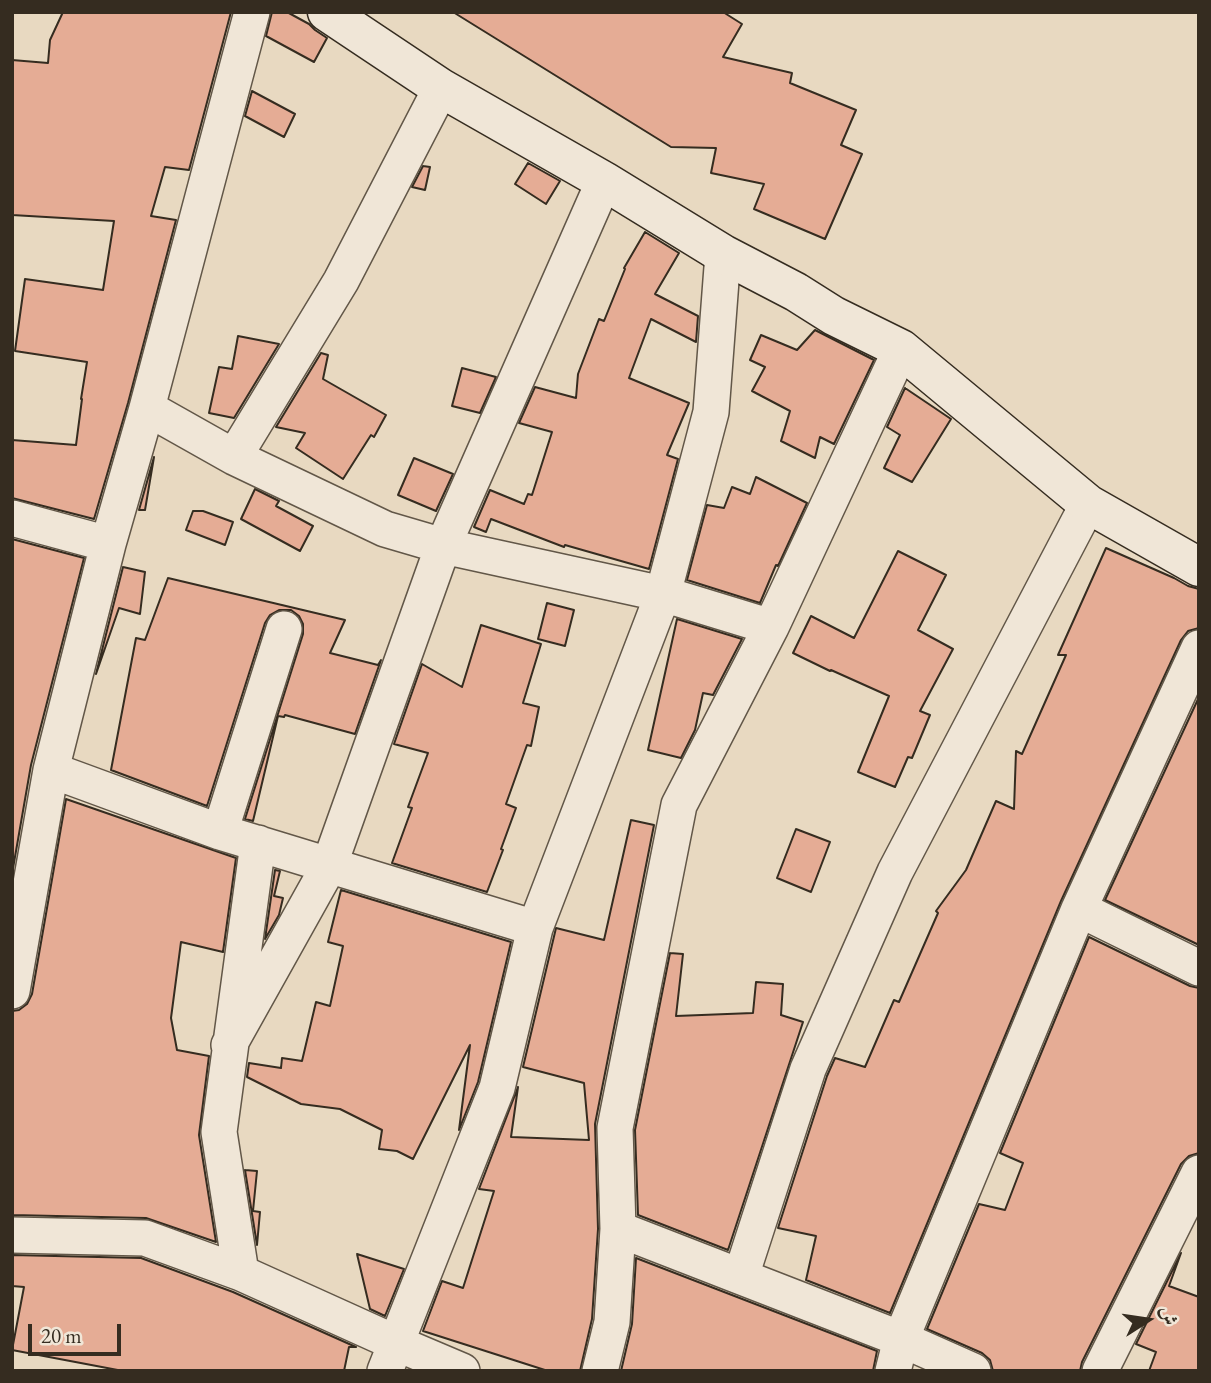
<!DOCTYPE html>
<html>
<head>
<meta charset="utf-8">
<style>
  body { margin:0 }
  #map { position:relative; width:1211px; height:1383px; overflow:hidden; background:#e8d9c1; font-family:"EB Garamond",Amiri,serif }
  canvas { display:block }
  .frame { position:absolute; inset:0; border:14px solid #352c20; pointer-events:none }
  .north { position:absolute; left:1113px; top:1285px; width:70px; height:70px; -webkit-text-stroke:5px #f0e6d7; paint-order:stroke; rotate:78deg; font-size:19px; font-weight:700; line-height:28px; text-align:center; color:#352c20 }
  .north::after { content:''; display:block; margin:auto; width:24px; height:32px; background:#352c20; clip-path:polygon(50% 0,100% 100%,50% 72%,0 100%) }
  .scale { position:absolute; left:28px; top:1324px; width:93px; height:32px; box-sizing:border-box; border:4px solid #352c20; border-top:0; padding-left:9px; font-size:21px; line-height:24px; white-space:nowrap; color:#352c20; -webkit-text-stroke:5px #f0e6d7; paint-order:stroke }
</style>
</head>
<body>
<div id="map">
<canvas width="1211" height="1383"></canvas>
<div class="frame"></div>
<div class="north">ش</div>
<div class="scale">20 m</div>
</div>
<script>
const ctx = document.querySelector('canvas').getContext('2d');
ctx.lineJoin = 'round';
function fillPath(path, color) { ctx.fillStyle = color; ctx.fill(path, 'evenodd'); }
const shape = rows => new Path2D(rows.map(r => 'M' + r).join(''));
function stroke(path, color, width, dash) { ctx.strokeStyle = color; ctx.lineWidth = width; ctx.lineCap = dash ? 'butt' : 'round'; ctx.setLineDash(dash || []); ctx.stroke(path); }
const building = shape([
  [63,12,231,12,189,170,165,167,151,216,176,220,128,403,94,519,12,498,12,440,76,445,82,399,81,399,87,362,15,351,25,279,103,290,114,221,12,215,12,60,48,63,50,40,63,12],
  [272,12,287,12,309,24,315,30,327,38,314,62,266,36,272,12],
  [453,12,723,12,742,24,723,57,792,73,790,83,856,110,841,145,862,154,825,239,754,209,764,184,711,173,716,148,671,147,453,12],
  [252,91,295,114,284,137,245,116,252,91],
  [528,163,560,181,546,204,515,184,528,163],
  [423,166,430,167,425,190,412,187,423,166],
  [645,232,679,253,655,294,698,316,696,342,651,319,629,378,689,403,667,455,678,459,649,569,565,545,564,547,491,519,486,532,474,527,490,490,524,504,528,494,532,495,552,432,519,423,535,387,576,398,578,374,599,319,604,321,625,269,624,268,645,232],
  [815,330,874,360,834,444,820,437,815,458,781,441,790,411,752,391,765,367,750,360,761,335,797,350,815,330],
  [238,336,279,344,234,418,209,413,219,367,232,369,238,336],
  [321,353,328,355,323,379,386,415,374,437,371,435,343,479,296,448,305,433,276,427,321,353],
  [462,368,496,377,480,413,452,406,462,368],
  [905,388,951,419,912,482,884,468,900,435,887,427,905,388],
  [154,457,145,510,139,510,154,457],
  [414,458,453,474,436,511,398,495,414,458],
  [756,477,807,503,778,566,776,565,760,603,687,580,707,505,724,508,732,487,750,494,756,477],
  [255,489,279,501,276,506,313,526,300,551,241,519,255,489],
  [193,511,203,511,233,522,225,545,186,530,193,511],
  [12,539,84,558,31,765,12,874,12,539],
  [1106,548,1174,578,1188,586,1199,589,1199,628,1188,631,1181,640,1061,901,890,1313,806,1280,816,1236,778,1228,827,1076,835,1058,865,1067,894,1000,899,1002,938,913,936,911,966,870,996,801,1014,809,1016,751,1022,754,1066,655,1058,655,1106,548],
  [898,551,946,575,918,630,953,649,920,711,930,715,912,758,908,757,895,787,858,772,889,696,831,670,830,671,793,653,811,616,854,638,898,551],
  [123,567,145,572,140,614,119,608,96,674,123,567],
  [168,578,345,620,330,653,378,665,381,660,355,734,285,715,284,717,278,716,253,821,245,819,303,634,303,624,299,616,291,610,279,610,270,615,265,623,207,806,111,770,136,638,145,640,168,578],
  [547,603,574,610,565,646,538,639,547,603],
  [677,619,742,639,713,695,703,693,695,730,681,758,648,750,677,619],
  [481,625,541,644,523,703,539,707,531,746,527,745,506,804,516,808,501,849,503,850,487,892,392,863,412,808,408,807,428,753,394,744,422,664,462,687,481,625],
  [1199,697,1199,945,1105,900,1199,697],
  [66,799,236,858,223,952,181,942,171,1018,177,1050,209,1056,199,1135,216,1242,146,1218,12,1215,12,1011,19,1010,27,1004,32,994,66,799],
  [631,820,654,825,595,1124,598,1229,592,1319,580,1371,548,1371,423,1331,442,1281,463,1288,494,1191,479,1189,518,1087,511,1137,589,1140,584,1083,523,1067,556,928,604,940,631,820],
  [796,829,830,842,811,892,777,878,796,829],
  [275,870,280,871,274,896,283,898,279,915,265,939,275,870],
  [341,890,511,942,478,1082,459,1130,470,1045,413,1159,397,1151,379,1149,382,1130,340,1109,301,1104,247,1077,249,1063,281,1068,282,1058,302,1061,316,1002,330,1006,343,946,328,942,341,890],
  [1089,937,1190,986,1199,988,1199,1153,1189,1156,1181,1164,1082,1362,1080,1371,993,1371,990,1360,982,1353,927,1329,979,1204,1005,1210,1023,1163,1000,1153,1089,937],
  [670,953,683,954,676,1016,753,1013,756,982,783,984,781,1015,803,1022,728,1250,638,1215,635,1130,670,953],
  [245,1170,257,1171,253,1211,260,1212,257,1245,245,1170],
  [1181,1253,1169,1286,1199,1297,1199,1371,1149,1371,1156,1352,1136,1344,1181,1253],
  [357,1254,404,1269,385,1316,370,1309,357,1254],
  [12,1255,141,1258,233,1292,356,1347,349,1347,344,1371,123,1371,12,1350,24,1287,12,1286,12,1255],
  [636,1258,877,1351,873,1371,621,1371,632,1324,636,1258]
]);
fillPath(building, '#e5ac95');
stroke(building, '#352c20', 2);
const minor = shape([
  [147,408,234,457,385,529,443,546,663,594,771,627],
  [234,457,341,281,441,88],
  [12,518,108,544],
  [51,770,220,832,535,928],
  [220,832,284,629],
  [1079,909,1199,968],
  [12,991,51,770,108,544,147,408,252,12],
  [229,1045,329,866,443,546,604,181],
  [618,1229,901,1339,973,1371],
  [12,1235,145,1238,241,1273,396,1343,462,1371],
  [241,1273,219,1132,258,843],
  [741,1276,808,1069,895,872,1088,504],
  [385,1371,497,1088,535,928,663,594,711,412,723,254],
  [600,1371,612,1322,618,1229,615,1128,679,805,771,627,901,349],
  [893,1371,901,1339,1079,909,1199,648],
  [1100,1371,1199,1173]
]);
const secondary = shape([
  [327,12,441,88,604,181,723,254,796,292,834,316,901,349,1088,504,1199,567]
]);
stroke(minor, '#625748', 38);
stroke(secondary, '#352c20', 41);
stroke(minor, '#f0e6d7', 35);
stroke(secondary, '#f0e6d7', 38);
</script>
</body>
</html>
